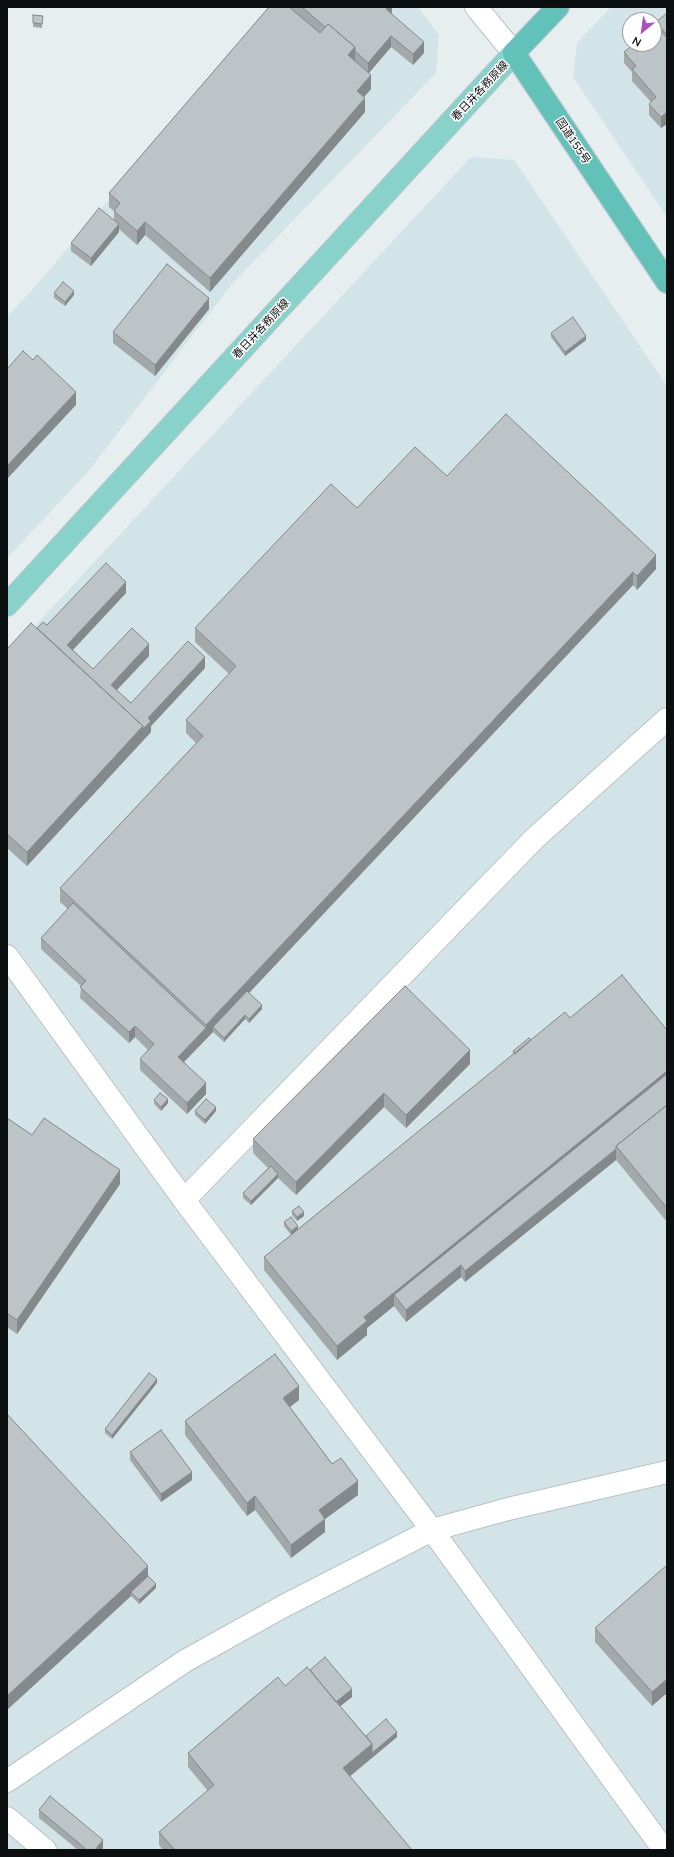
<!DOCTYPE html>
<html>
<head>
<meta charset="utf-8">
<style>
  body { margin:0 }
  #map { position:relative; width:674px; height:1857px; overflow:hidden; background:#e6eef0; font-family:Mulish,sans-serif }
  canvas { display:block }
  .frame { position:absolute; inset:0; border:8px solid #0c0f0f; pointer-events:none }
  .north { position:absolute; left:622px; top:12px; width:40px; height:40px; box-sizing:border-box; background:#fff; border:1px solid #9e9f9f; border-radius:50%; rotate:209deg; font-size:11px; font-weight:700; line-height:16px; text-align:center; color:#0c0f0f }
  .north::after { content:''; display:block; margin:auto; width:14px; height:18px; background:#a651bf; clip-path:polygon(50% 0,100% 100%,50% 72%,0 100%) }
</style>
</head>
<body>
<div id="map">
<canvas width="674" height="1857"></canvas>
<div class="frame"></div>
<div class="north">N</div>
</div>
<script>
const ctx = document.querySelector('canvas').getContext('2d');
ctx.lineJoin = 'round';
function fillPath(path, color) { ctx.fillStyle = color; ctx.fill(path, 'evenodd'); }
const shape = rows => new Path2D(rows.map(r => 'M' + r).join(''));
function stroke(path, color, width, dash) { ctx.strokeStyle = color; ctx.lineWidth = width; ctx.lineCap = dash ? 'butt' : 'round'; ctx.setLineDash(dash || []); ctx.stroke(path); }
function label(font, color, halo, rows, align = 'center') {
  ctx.font = font + ' Mulish,"Noto Sans JP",sans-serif'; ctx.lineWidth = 3; ctx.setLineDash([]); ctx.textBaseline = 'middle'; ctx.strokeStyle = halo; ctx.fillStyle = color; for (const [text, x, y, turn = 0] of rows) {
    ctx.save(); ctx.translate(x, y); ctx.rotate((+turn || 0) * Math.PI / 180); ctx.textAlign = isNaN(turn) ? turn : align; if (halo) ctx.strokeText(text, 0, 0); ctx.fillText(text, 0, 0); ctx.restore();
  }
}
fillPath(shape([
  [272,7,418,7,439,35,436,73,231,285,87,473,7,558,7,317,40,281],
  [611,7,667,7,667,217,573,77,577,43],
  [630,20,654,20,654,44,630,44],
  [471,157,514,160,667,386,667,1850,7,1850,7,656]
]), '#d2e4e7');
const minor = shape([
  [184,1200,534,839,667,719]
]);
const tertiary = shape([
  [7,956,184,1200,432,1530,664,1850],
  [7,1781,185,1661,282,1607,432,1530,508,1509,667,1472],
  [7,1818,45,1850]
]);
const secondary = shape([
  [476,7,514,53]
]);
const primary = shape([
  [7,605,514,53]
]);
const trunk = shape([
  [558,7,514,53,667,282]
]);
stroke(minor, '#bac2c3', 24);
stroke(tertiary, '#bac2c3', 24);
stroke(secondary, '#bac2c3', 24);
stroke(primary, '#cacaca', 24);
stroke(trunk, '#cacaca', 24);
stroke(minor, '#fff', 22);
stroke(tertiary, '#fff', 22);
stroke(secondary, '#fff', 22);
stroke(primary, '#89d1cb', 22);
stroke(trunk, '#62c2ba', 22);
fillPath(shape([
  [269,7,392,7,392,12,391,13,424,53,413,65,391,47,369,73,371,89,364,97,365,112,210,292,145,235,137,245,119,229,119,232,91,266,71,251,71,243,114,220,114,211,109,207,109,193],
  [667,13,667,124,661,128,649,115,649,104,651,102,632,81,632,72,624,63,624,52,656,25,656,22],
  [33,15,43,16,42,28,33,27],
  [54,293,74,295,65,306,54,298],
  [209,309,155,376,113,343,113,332],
  [551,333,586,340,565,356,551,337],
  [447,476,656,569,637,590,633,585,249,993,262,1009,249,1023,245,1019,224,1042,213,1032,184,1062,206,1094,187,1114,140,1070,140,1059,148,1050,135,1037,129,1043,80,998,81,986,41,949,41,938,68,909,60,902,60,888,196,743,186,733,186,720,229,674,195,642,195,628,357,508],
  [126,593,73,650,93,669,149,656,117,690,131,703,205,668,151,726,151,732,27,866,7,848,7,649,37,628,47,625],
  [405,986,470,1064,406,1128,384,1107,296,1195,278,1178,251,1205,243,1198,243,1193,268,1168,253,1153,253,1139],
  [570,1018,667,1030,667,1222,616,1160,465,1282,461,1277,406,1322,394,1306,367,1328,367,1335,337,1360,264,1270,264,1257,291,1235,284,1226,284,1222,298,1229,513,1055,513,1051],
  [154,1100,168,1103,161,1111,154,1104],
  [195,1111,216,1111,205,1124,195,1115],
  [7,1118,32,1135,120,1184,17,1334,7,1327],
  [292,1211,304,1216,297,1221,292,1215],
  [157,1383,112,1439,105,1433,105,1429],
  [299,1400,290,1407,332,1464,358,1495,325,1519,325,1532,291,1558,255,1510,247,1516,185,1435,185,1421],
  [130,1452,192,1480,161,1502,130,1460],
  [667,1565,652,1706,595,1642,595,1628],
  [148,1576,156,1588,139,1604,131,1596,7,1710],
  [310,1670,352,1697,340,1706,366,1736,397,1737,350,1776,412,1850,163,1850,159,1845,159,1832,208,1791,188,1767,188,1753,285,1686],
  [39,1810,103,1848,101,1850,78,1850,39,1818]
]), '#a3a9ab');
fillPath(shape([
  [387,7,392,7,392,12,386,20,386,9],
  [391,36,391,47,368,74,368,63],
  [424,42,424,53,413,65,413,54],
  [355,47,355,61,348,55],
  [371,75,371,89,357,105,357,91],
  [365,98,365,112,210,292,210,278],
  [667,112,667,124,661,128,661,117],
  [145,222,145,235,137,245,137,231],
  [119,224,119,232,91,266,91,258],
  [74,291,74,295,65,306,65,302],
  [209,298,209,309,155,376,155,365],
  [586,336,586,340,565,356,565,352],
  [76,392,76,405,7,479,7,466],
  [656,555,656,569,637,590,637,576],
  [633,572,633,585,215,1029,213,1027,213,1032,178,1068,178,1057,206,1028,206,1025],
  [126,582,126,593,67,656,67,645],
  [149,644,149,656,111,696,111,685],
  [205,657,205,668,151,726,151,732,27,866,27,852,148,718],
  [262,1005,262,1009,249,1023,249,1019],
  [245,1015,245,1019,224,1042,224,1038],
  [135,1026,135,1037,129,1043,129,1032],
  [470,1050,470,1064,406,1128,406,1115],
  [667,1071,667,1085,394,1295,394,1306,367,1328,367,1335,337,1360,337,1346,364,1317],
  [206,1083,206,1094,187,1114,187,1103],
  [384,1093,384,1107,296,1195,296,1182],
  [168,1099,168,1103,161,1111,161,1107],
  [216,1107,216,1111,205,1124,205,1120],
  [616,1149,616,1160,465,1282,465,1271],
  [120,1170,120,1184,17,1334,17,1320],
  [278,1174,278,1178,251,1205,251,1201],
  [304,1212,304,1216,297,1221,297,1217],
  [298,1226,298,1230,291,1235,291,1231],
  [461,1265,461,1277,406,1322,406,1310],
  [157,1379,157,1383,112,1439,112,1435],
  [299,1386,299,1400,283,1412,283,1398],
  [192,1472,192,1480,161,1502,161,1494],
  [358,1481,358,1495,325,1519,325,1532,291,1558,291,1545,319,1510],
  [255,1496,255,1510,247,1516,247,1503],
  [148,1566,148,1580,131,1592,131,1596,7,1710,7,1696],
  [156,1584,156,1588,139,1604,139,1600],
  [667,1679,667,1693,652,1706,652,1692],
  [352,1689,352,1697,333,1712,333,1704],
  [397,1732,397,1737,343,1782,343,1768,372,1744],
  [103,1840,103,1848,101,1850,95,1850]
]), '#84898b');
const building = shape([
  [269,7,289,7,320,33,328,24,355,47,348,55,371,75,357,91,365,98,210,278,145,222,137,231,114,211,120,203,109,193,269,7],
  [302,7,387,7,386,9,424,42,413,54,391,36,368,63,355,51,355,47,328,24,325,27,302,7],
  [667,13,667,35,656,22,667,13],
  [33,15,43,16,42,24,33,23,33,15],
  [656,25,667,38,667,112,661,117,649,104,656,97,632,69,636,66,624,52,634,44,654,44,654,26,656,25],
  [99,208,119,224,91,258,71,243,99,208],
  [167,264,209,298,155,365,113,332,167,264],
  [63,282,74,291,65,302,54,293,63,282],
  [573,317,586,336,565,352,551,333,573,317],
  [23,351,33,360,37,355,76,392,7,466,7,369,23,351],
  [506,414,656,555,637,576,633,572,206,1025,60,888,203,736,186,720,236,666,195,628,331,484,357,508,415,447,447,476,506,414],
  [106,563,126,582,67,645,93,669,132,628,149,644,111,685,131,703,188,641,205,657,148,718,151,721,143,729,143,726,37,628,43,622,47,625,106,563],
  [31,623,143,726,27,852,7,834,7,649,31,623],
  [73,903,206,1028,178,1057,206,1083,187,1103,140,1059,154,1044,135,1026,129,1032,80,987,86,981,41,938,73,903],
  [622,975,667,1030,667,1071,364,1317,367,1321,337,1346,264,1257,565,1012,570,1018,622,975],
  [405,986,470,1050,406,1115,384,1093,296,1182,253,1139,405,986],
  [247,991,262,1005,249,1019,245,1015,224,1038,213,1027,247,991],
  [529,1038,531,1040,515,1054,513,1051,529,1038],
  [667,1074,667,1105,616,1146,616,1149,465,1271,461,1265,406,1310,394,1295,667,1074],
  [160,1093,168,1099,161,1107,154,1100,160,1093],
  [206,1099,216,1107,205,1120,195,1111,206,1099],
  [667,1105,667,1208,616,1146,667,1105],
  [7,1118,32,1135,44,1118,120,1170,17,1320,7,1313,7,1118],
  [271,1166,278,1174,251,1201,243,1193,271,1166],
  [299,1206,304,1212,297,1217,292,1211,299,1206],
  [291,1217,298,1226,291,1231,284,1222,291,1217],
  [275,1354,299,1386,283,1398,332,1464,341,1458,358,1481,319,1510,325,1519,291,1545,255,1496,247,1503,185,1421,275,1354],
  [149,1373,157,1379,112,1435,105,1429,149,1373],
  [7,1414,148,1566,7,1696,7,1414],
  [161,1430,192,1472,161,1494,130,1452,161,1430],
  [667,1565,667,1679,652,1692,595,1628,667,1565],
  [148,1576,156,1584,139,1600,131,1592,148,1576],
  [325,1657,352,1689,336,1702,310,1670,325,1657],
  [307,1667,372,1744,343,1768,412,1850,175,1850,159,1832,214,1785,188,1753,278,1677,285,1686,307,1667],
  [386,1719,397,1732,372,1753,372,1744,366,1736,386,1719],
  [50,1796,103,1840,95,1850,87,1850,39,1810,50,1796]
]);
fillPath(building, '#bdc4c7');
stroke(building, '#84898b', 1);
label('11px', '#0c0f0f', '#fff', [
  ["春日井各務原線",480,91,-47],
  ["国道155号",573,141,56],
  ["春日井各務原線",261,329,-47]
]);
</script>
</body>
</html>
